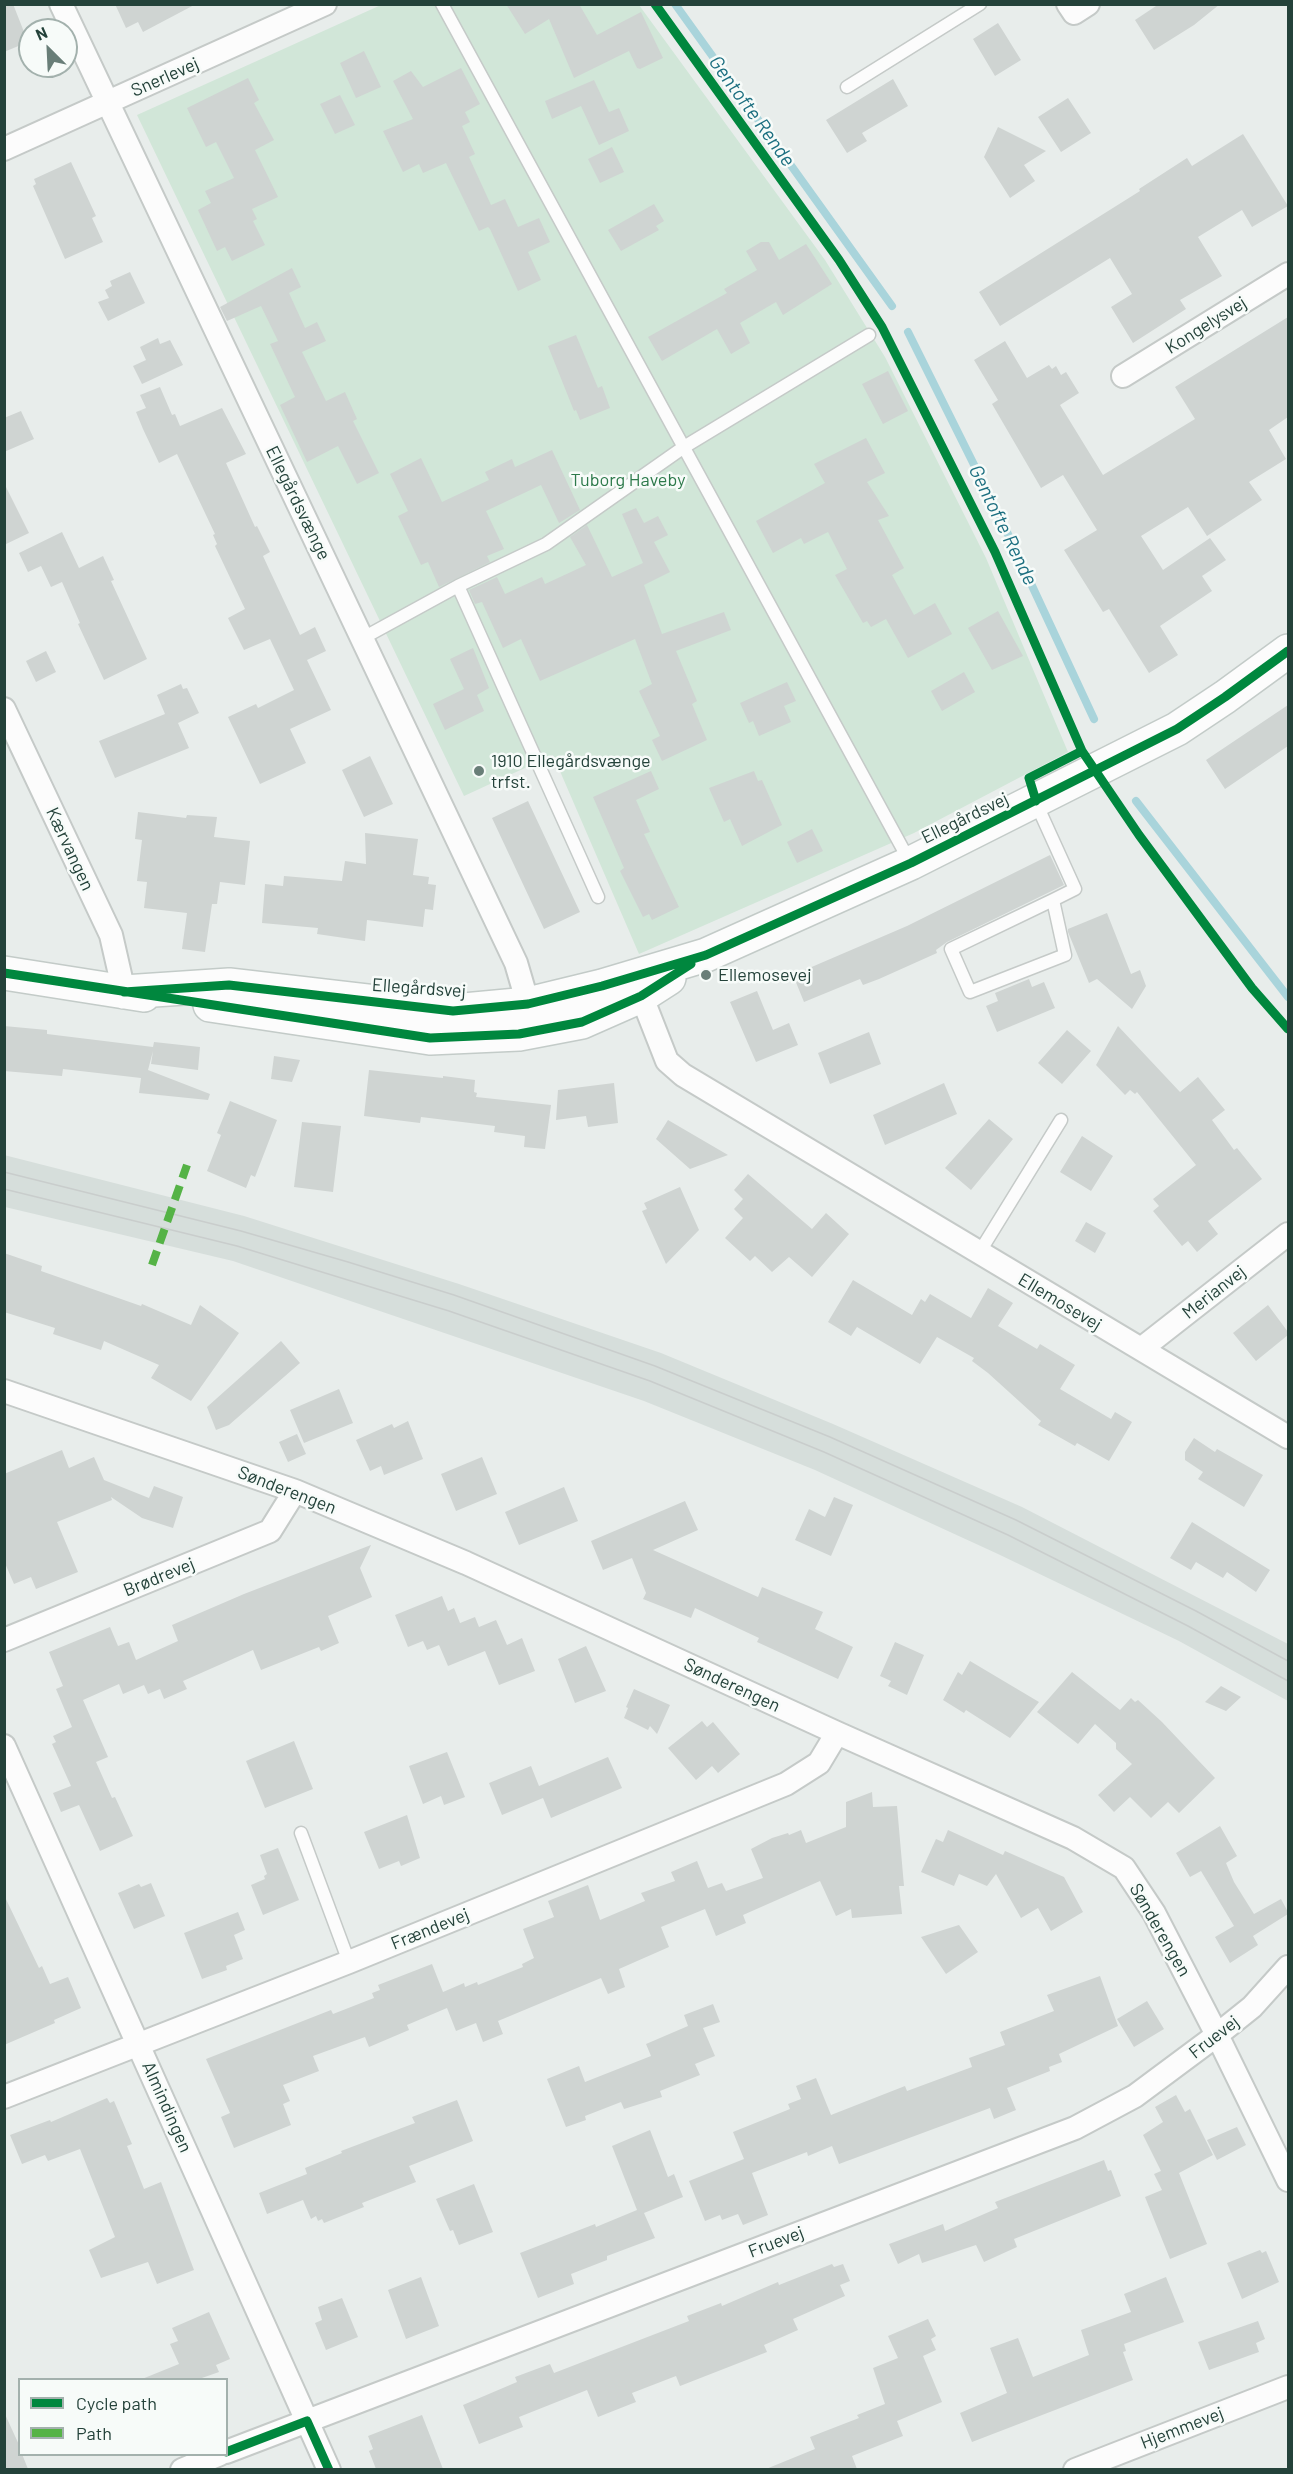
<!DOCTYPE html>
<html>
<head>
<meta charset="utf-8">
<style>
  body { margin:0 }
  #map { position:relative; width:1293px; height:2474px; overflow:hidden; background:#e8edeb; font-family:Barlow,sans-serif }
  canvas { display:block }
  .frame { position:absolute; inset:0; border:6px solid #24423a; pointer-events:none }
  .legend { position:absolute; left:18px; top:2378px; width:210px; height:78px; box-sizing:border-box; background:#f7fbf9; border:2px solid #a3b1ad; margin:0; padding:8px 10px; list-style:none; font-size:18px; color:#24423a }
  .legend li { display:flex; align-items:center; gap:12px; height:30px }
  .legend b { width:30px; border:2px solid #a3b1ad }
  .north { position:absolute; left:18px; top:18px; width:60px; height:60px; box-sizing:border-box; background:#f7fbf9; border:2px solid #a3b1ad; border-radius:50%; rotate:336deg; font-size:16px; font-weight:700; line-height:24px; text-align:center; color:#24423a }
  .north::after { content:''; display:block; margin:auto; width:21px; height:27px; background:#697e78; clip-path:polygon(50% 0,100% 100%,50% 72%,0 100%) }
</style>
</head>
<body>
<div id="map">
<canvas width="1293" height="2474"></canvas>
<div class="frame"></div>
<ul class="legend">
<li><b style="height:8px;background:#00873e"></b>Cycle path</li>
<li><b style="height:8px;background:#55b346"></b>Path</li>
</ul>
<div class="north">N</div>
</div>
<script>
const ctx = document.querySelector('canvas').getContext('2d');
ctx.lineJoin = 'round';
function fillPath(path, color) { ctx.fillStyle = color; ctx.fill(path, 'evenodd'); }
const shape = rows => new Path2D(rows.map(r => 'M' + r).join(''));
function stroke(path, color, width, dash) { ctx.strokeStyle = color; ctx.lineWidth = width; ctx.lineCap = dash ? 'butt' : 'round'; ctx.setLineDash(dash || []); ctx.stroke(path); }
function label(font, color, halo, rows, align = 'center') {
  ctx.font = font + ' Barlow,sans-serif'; ctx.lineWidth = 5; ctx.setLineDash([]); ctx.textBaseline = 'middle'; ctx.strokeStyle = halo; ctx.fillStyle = color; for (const [text, x, y, turn = 0] of rows) {
    ctx.save(); ctx.translate(x, y); ctx.rotate((+turn || 0) * Math.PI / 180); ctx.textAlign = isNaN(turn) ? turn : align; if (halo) ctx.strokeText(text, 0, 0); ctx.fillText(text, 0, 0); ctx.restore();
  }
}
fillPath(shape([
  [4,1155,244,1216,459,1284,661,1353,833,1424,1022,1507,1288,1644,1288,1701,1179,1641,998,1554,815,1470,644,1401,233,1261,5,1207]
]), '#d6dedb');
fillPath(shape([
  [381,5,639,5,825,260,885,357,986,558,1068,752,914,833,639,954,553,755,464,796,137,115]
]), '#d1e6d8');
stroke(shape([
  [675,4,892,306],
  [908,332,1000,517,1094,719],
  [1136,801,1288,997]
]), '#a9d4db', 8);
fillPath(shape([
  [4,4,13,4,28,42,4,52],
  [115,4,196,4,143,32,138,22,126,28],
  [506,4,579,4,597,35,641,12,663,58,640,69,637,68,629,51,574,78,549,19,525,34],
  [1159,4,1220,4,1194,25,1154,50,1135,20],
  [998,23,1021,60,995,76,973,39],
  [364,51,381,87,356,98,340,63],
  [461,68,480,104,465,112,470,122,462,126,475,154,469,157,491,205,505,199,518,227,539,218,550,242,528,252,541,280,518,291,490,229,488,227,479,231,446,163,423,173,419,164,403,172,383,131,413,119,393,81,411,71,423,87],
  [248,78,259,100,254,103,274,140,255,150,278,197,252,209,257,219,253,221,265,245,232,261,225,247,217,251,198,210,211,203,205,191,234,178,216,142,206,147,187,108],
  [893,79,908,106,862,133,867,141,847,153,826,120],
  [594,80,609,112,619,108,629,131,599,145,581,106,552,119,545,101],
  [340,95,355,125,335,134,320,104],
  [1068,98,1091,133,1061,152,1038,117],
  [998,127,1046,151,1024,165,1035,181,1010,198,984,157],
  [1243,134,1288,206,1252,227,1242,210,1198,237,1222,276,1180,300,1186,309,1133,343,1111,307,1132,294,1110,258,1000,326,979,292,1140,191,1139,189,1187,158,1192,166],
  [612,147,624,172,600,183,588,159],
  [71,162,96,216,92,218,103,242,65,259,33,186,36,184,34,179],
  [654,204,664,221,656,226,659,230,621,251,608,230],
  [761,242,769,242,779,260,806,244,832,284,783,315,776,302,740,323,750,343,731,354,717,329,662,361,648,337,727,293,724,289,757,270,746,251],
  [292,268,301,287,289,293,305,328,317,322,326,341,302,352,326,401,345,392,357,419,353,421,379,473,357,484,338,446,307,462,280,405,295,397,270,344,278,341,261,306,227,321,220,307],
  [130,272,145,303,108,321,98,302,109,298,105,290,112,286,110,281],
  [1288,317,1288,417,1269,430,1286,459,1249,482,1262,500,1207,536,1188,507,1141,536,1163,570,1210,538,1226,560,1202,576,1212,591,1160,626,1178,655,1149,673,1109,609,1103,612,1064,550,1097,530,1063,475,1041,488,992,404,998,400,974,360,1005,341,1027,378,1049,365,1052,369,1056,366,1061,375,1066,372,1079,393,1060,405,1103,475,1195,419,1175,387],
  [576,335,598,388,602,386,610,408,580,420,576,410,574,411,548,346],
  [158,338,160,344,170,340,183,365,142,384,133,366,146,360,140,347],
  [888,371,908,411,883,424,862,384],
  [160,387,172,415,175,414,180,426,222,408,246,454,226,463,255,527,257,526,270,552,263,556,269,569,300,635,315,627,326,651,307,660,331,710,290,729,306,763,260,784,228,717,256,704,258,708,294,690,270,639,244,650,228,618,245,609,215,546,217,544,213,535,215,534,177,454,159,463,143,429,136,412,146,408,140,395],
  [21,411,34,439,4,452,4,418],
  [866,438,885,473,867,482,889,516,878,520,904,568,892,575,914,615,935,603,952,634,908,658,886,619,871,627,867,621,863,623,835,575,847,569,828,532,804,544,801,538,773,553,756,521,825,483,814,464],
  [552,450,580,510,559,523,541,485,486,511,504,549,487,556,490,562,439,587,428,562,421,565,398,516,408,511,390,474,421,458,442,502,489,480,485,472,512,459,515,467],
  [4,483,29,533,4,545],
  [636,508,644,523,658,516,668,535,654,542,670,572,644,585,662,634,724,612,731,630,676,651,697,701,692,704,707,740,662,761,652,740,660,736,639,691,652,684,635,639,540,681,521,639,503,648,482,602,475,604,469,590,497,577,505,594,542,577,545,584,586,565,570,537,587,525,612,577,643,563,622,514],
  [62,532,79,568,103,556,114,580,111,581,147,659,104,680,78,624,80,623,62,582,51,587,41,566,28,572,19,553],
  [998,611,1023,656,992,670,968,628],
  [473,648,489,688,477,695,484,711,445,730,433,704,464,689,450,659],
  [46,651,56,672,36,682,26,661],
  [964,672,975,692,942,711,931,691],
  [787,682,796,701,784,706,791,722,759,736,753,721,749,723,740,703],
  [181,684,183,689,187,688,199,713,178,723,189,748,115,778,99,741,165,714,157,695],
  [1288,705,1288,746,1225,789,1206,760],
  [370,756,393,804,364,817,342,770],
  [651,771,659,789,636,800,650,832,644,834,679,907,652,920,649,914,643,917,620,871,624,868,593,797],
  [754,771,758,781,762,780,782,825,742,846,730,819,724,822,709,788],
  [528,801,580,912,544,929,492,818],
  [138,812,186,818,187,815,217,817,214,837,250,841,245,885,220,882,217,904,212,904,205,952,182,949,187,913,144,908,147,882,137,881,142,840,135,839],
  [812,829,823,851,797,863,787,842],
  [365,833,418,839,413,875,429,877,428,884,436,885,433,910,425,909,423,927,367,920,365,941,317,934,318,928,262,923,265,884,283,886,284,876,342,881,345,861,366,864],
  [1050,855,1064,885,947,942,936,950,937,953,879,979,863,985,860,979,804,1002,793,975,907,926],
  [1107,913,1131,974,1140,970,1146,986,1132,1009,1097,979,1089,983,1068,932,1068,929],
  [1029,979,1032,987,1044,982,1055,1008,997,1032,986,1006,998,1001,995,993],
  [757,991,773,1030,789,1023,798,1045,756,1062,730,1002],
  [4,1026,47,1030,47,1034,153,1047,154,1042,200,1047,198,1070,151,1064,153,1051,148,1070,210,1094,208,1100,139,1093,141,1078,63,1069,62,1076,4,1071],
  [1118,1026,1180,1092,1198,1077,1225,1110,1212,1120,1234,1150,1237,1148,1262,1179,1208,1221,1218,1234,1197,1252,1188,1241,1182,1246,1153,1211,1159,1206,1153,1199,1196,1165,1137,1092,1135,1094,1130,1090,1125,1095,1096,1065],
  [1067,1030,1091,1051,1062,1084,1038,1063],
  [869,1032,881,1064,830,1084,818,1053],
  [274,1056,300,1060,292,1082,271,1079],
  [369,1070,443,1078,443,1076,475,1080,474,1092,477,1093,476,1097,551,1105,545,1149,524,1147,525,1136,494,1132,495,1126,421,1117,420,1123,364,1116],
  [614,1083,618,1123,588,1127,586,1116,556,1120,558,1090],
  [944,1083,957,1114,885,1145,873,1115],
  [230,1101,277,1120,255,1177,251,1175,246,1188,207,1171,221,1135,217,1133],
  [989,1119,1013,1139,971,1190,945,1168],
  [668,1120,728,1155,690,1169,656,1139],
  [302,1122,341,1126,333,1192,294,1187],
  [1082,1136,1113,1156,1091,1191,1060,1172],
  [748,1174,812,1229,826,1213,849,1234,812,1277,789,1257,772,1272,755,1256,750,1261,725,1238,743,1218,734,1209,743,1199,734,1190],
  [680,1187,699,1230,666,1264,642,1211,647,1209,644,1203],
  [1086,1222,1106,1233,1095,1253,1075,1241],
  [4,1253,42,1266,41,1271,141,1306,142,1304,191,1325,200,1305,239,1333,191,1401,151,1378,159,1365,104,1341,101,1350,53,1334,55,1328,4,1312],
  [853,1280,912,1315,921,1299,925,1302,930,1294,971,1318,988,1288,1013,1303,998,1326,1037,1349,1040,1344,1075,1365,1060,1389,1111,1419,1115,1412,1132,1422,1109,1461,1077,1443,1075,1446,1038,1425,1041,1421,988,1373,972,1361,974,1358,937,1337,920,1364,857,1327,851,1336,828,1322],
  [1268,1305,1288,1332,1288,1335,1256,1361,1233,1333],
  [281,1341,300,1363,229,1425,216,1430,207,1407],
  [339,1389,353,1423,304,1443,290,1410],
  [408,1421,423,1459,384,1475,381,1466,370,1471,356,1440,392,1424,394,1428],
  [297,1434,306,1454,288,1462,279,1442],
  [1194,1438,1215,1452,1217,1449,1263,1475,1244,1507,1198,1479,1203,1472,1185,1460,1185,1452],
  [62,1450,69,1468,94,1457,104,1480,149,1498,154,1486,183,1497,173,1528,142,1518,111,1497,112,1500,57,1522,78,1572,36,1589,31,1577,14,1584,4,1561,4,1474],
  [482,1457,497,1494,456,1511,441,1474],
  [564,1487,578,1521,519,1545,505,1512],
  [834,1497,853,1505,831,1556,795,1540,809,1509,825,1517],
  [685,1501,698,1530,653,1550,758,1597,762,1587,823,1612,815,1629,853,1647,838,1679,757,1642,759,1638,695,1608,691,1618,643,1599,646,1593,632,1558,603,1570,591,1541],
  [1192,1522,1270,1570,1256,1592,1227,1572,1223,1578,1196,1562,1191,1570,1170,1558],
  [371,1545,360,1568,372,1597,328,1616,339,1643,321,1651,319,1647,261,1670,253,1650,183,1681,187,1689,164,1699,160,1689,148,1694,144,1685,123,1694,119,1684,83,1700,108,1757,96,1762,112,1798,115,1797,133,1836,100,1851,79,1805,61,1812,53,1793,71,1786,52,1744,56,1742,53,1736,72,1727,56,1689,63,1686,49,1652,110,1627,118,1646,129,1642,136,1660,178,1641,172,1625,244,1594],
  [442,1596,448,1611,454,1608,460,1623,475,1617,479,1627,496,1620,507,1645,522,1638,535,1671,499,1685,485,1651,448,1666,439,1645,427,1650,423,1641,408,1647,395,1615],
  [895,1642,924,1655,907,1695,888,1686,891,1681,880,1676],
  [586,1646,606,1691,575,1703,558,1659],
  [970,1661,1039,1702,1010,1738,966,1710,964,1713,943,1700,958,1672,962,1675],
  [1072,1672,1120,1710,1131,1698,1135,1702,1138,1700,1162,1722,1215,1778,1179,1813,1168,1802,1151,1818,1130,1797,1114,1812,1098,1795,1132,1764,1116,1749,1116,1743,1095,1724,1078,1744,1037,1712],
  [1221,1686,1241,1697,1226,1711,1205,1702],
  [634,1689,670,1705,657,1734,650,1726,648,1730,624,1718,628,1708,626,1707],
  [702,1721,707,1727,713,1722,740,1754,718,1773,712,1766,696,1780,668,1748],
  [294,1741,313,1789,265,1808,246,1761],
  [447,1752,465,1797,444,1805,441,1796,423,1804,409,1766],
  [608,1757,622,1788,551,1818,543,1798,502,1815,489,1783,531,1766,539,1786],
  [872,1792,873,1807,897,1806,904,1886,899,1886,902,1914,852,1918,851,1909,836,1916,820,1881,743,1915,746,1923,716,1936,705,1909,661,1927,669,1947,619,1969,625,1987,608,1994,601,1978,498,2021,503,2034,483,2042,476,2023,456,2031,447,2008,407,2025,409,2030,369,2047,365,2037,313,2056,319,2071,283,2085,290,2101,283,2104,291,2125,234,2148,221,2117,230,2113,206,2059,331,2010,333,2014,374,1998,372,1993,380,1990,378,1985,432,1964,443,1992,464,1983,465,1987,477,1982,478,1985,523,1967,522,1964,534,1958,523,1929,554,1917,548,1901,588,1885,600,1920,645,1901,641,1893,675,1881,671,1872,697,1861,708,1888,722,1883,726,1891,763,1878,751,1849,772,1838,788,1833,789,1835,801,1830,806,1843,846,1827,846,1802],
  [407,1815,420,1858,401,1866,399,1861,379,1869,364,1832],
  [1220,1826,1237,1856,1226,1863,1234,1882,1254,1914,1281,1899,1288,1912,1288,1914,1253,1936,1258,1945,1230,1963,1215,1937,1234,1926,1201,1871,1190,1877,1176,1853],
  [948,1830,1003,1855,1005,1851,1064,1877,1083,1912,1051,1931,1038,1908,1021,1918,996,1874,987,1886,959,1874,954,1886,921,1872,936,1839,943,1842],
  [278,1848,299,1900,263,1915,251,1885,265,1879,264,1876,267,1874,260,1855],
  [151,1883,165,1916,134,1929,118,1893,139,1884,141,1887],
  [4,1895,39,1968,42,1966,50,1984,68,1977,81,2008,54,2020,55,2023,4,2045],
  [238,1912,245,1930,234,1935,243,1959,226,1966,227,1970,202,1979,184,1933],
  [959,1925,978,1952,946,1974,921,1937],
  [1100,1976,1118,2026,1059,2054,1062,2062,1049,2067,1050,2071,1007,2088,1016,2110,994,2119,990,2108,839,2164,832,2146,808,2156,807,2152,752,2173,768,2215,743,2225,738,2214,722,2220,720,2215,705,2221,689,2181,744,2159,733,2132,790,2109,788,2104,801,2099,796,2086,816,2078,831,2115,905,2086,907,2091,972,2067,969,2058,1005,2045,1000,2032,1054,2011,1047,1995],
  [1147,2001,1164,2029,1134,2047,1117,2019],
  [713,2004,720,2022,703,2028,715,2056,695,2064,700,2075,660,2091,662,2097,624,2109,621,2102,585,2116,586,2120,566,2127,547,2079,579,2066,585,2082,651,2056,646,2044,688,2026,684,2015],
  [1176,2095,1185,2112,1190,2109,1213,2155,1179,2173,1207,2244,1170,2259,1145,2197,1162,2190,1154,2174,1161,2171,1143,2135,1163,2122,1155,2107],
  [107,2098,110,2103,114,2101,132,2144,127,2146,144,2189,161,2182,194,2270,157,2284,148,2262,101,2278,89,2250,115,2237,80,2149,48,2161,45,2155,22,2164,10,2135,50,2120,51,2122],
  [457,2100,473,2141,409,2166,416,2182,362,2203,364,2207,324,2223,322,2219,318,2221,316,2216,311,2219,303,2200,267,2214,259,2193,307,2174,305,2168,342,2153,341,2151,415,2123,412,2117],
  [1237,2127,1246,2145,1217,2160,1207,2140],
  [650,2130,668,2177,674,2174,683,2197,644,2213,655,2238,607,2256,607,2260,571,2274,574,2284,538,2298,520,2253,595,2224,596,2227,637,2210,612,2146],
  [1104,2160,1108,2171,1111,2170,1121,2196,1014,2239,1017,2247,984,2262,976,2245,922,2263,919,2254,898,2264,889,2244,943,2224,945,2231,998,2208,995,2202],
  [474,2184,493,2232,459,2245,453,2230,450,2231,436,2199],
  [1260,2250,1262,2253,1266,2251,1279,2282,1242,2299,1227,2263],
  [832,2264,834,2267,843,2264,850,2281,840,2285,845,2296,793,2319,798,2330,764,2345,767,2352,680,2386,676,2376,632,2393,636,2402,598,2417,587,2390,519,2417,523,2427,479,2444,463,2405,517,2382,515,2377,550,2364,554,2373,689,2321,687,2316,721,2303,722,2306,778,2282,779,2285],
  [421,2277,439,2326,406,2339,388,2290],
  [1166,2277,1184,2322,1124,2344,1126,2351,1123,2352,1133,2380,972,2442,960,2413,1007,2393,990,2348,1018,2338,1033,2377,1089,2355,1081,2330,1131,2312,1124,2294],
  [342,2298,358,2337,326,2350,315,2323,322,2320,318,2307],
  [209,2312,230,2359,216,2365,219,2372,199,2379,142,2379,179,2364,170,2344,178,2341,172,2328],
  [928,2319,936,2336,931,2339,936,2350,923,2356,942,2402,897,2421,903,2436,852,2456,857,2469,766,2469,815,2449,810,2437,859,2418,857,2415,885,2404,873,2368,898,2358,888,2336],
  [1258,2321,1265,2339,1256,2343,1259,2352,1209,2370,1198,2342],
  [4,2412,20,2447,20,2454,22,2454,28,2469,4,2469],
  [422,2415,443,2469,376,2469,369,2451,373,2449,368,2436]
]), '#cfd4d2');
const lane = shape([
  [442,4,910,862],
  [847,87,980,4],
  [458,586,598,897],
  [363,638,458,586,546,544,684,447,869,335],
  [1036,803,1075,889,1053,900,951,949,970,992,1065,955,1053,900],
  [979,1253,1061,1120],
  [301,1833,349,1962]
]);
const street = shape([
  [61,4,516,963,528,1004],
  [1068,4,1074,13,1088,4],
  [4,149,325,4],
  [1123,376,1288,274],
  [4,709,111,935,124,992],
  [636,982,667,1061,683,1075,1288,1437],
  [1141,1349,1288,1234],
  [4,1391,295,1491,466,1563,837,1733,1073,1838,1124,1868,1154,1913,1217,2035,1288,2180],
  [4,1640,270,1531,295,1491],
  [4,1746,329,2470],
  [4,2097,349,1962,786,1784,819,1763,837,1733],
  [226,2452,1075,2128,1135,2096,1217,2035,1252,2007,1288,1967],
  [182,2470,220,2454],
  [1075,2470,1288,2387]
]);
const secondary = shape([
  [4,973,144,995],
  [124,992,229,985,453,1011,528,1004,602,986,706,955,911,863,1177,729,1225,697,1288,651],
  [210,1005,430,1038,519,1034,582,1022,641,996,669,978]
]);
stroke(lane, '#c5cac8', 15);
stroke(street, '#c5cac8', 26);
stroke(secondary, '#c3cbc8', 36);
stroke(lane, '#fcfcfc', 12);
stroke(street, '#fcfcfc', 22);
stroke(secondary, '#fcfcfc', 33);
stroke(shape([
  [4,1172,241,1231,348,1262,454,1295,655,1366,830,1437,1016,1520,1196,1611,1288,1661],
  [4,1189,237,1246,449,1311,650,1381,824,1452,1008,1535,1188,1626,1288,1681]
]), '#c9cdcc', 1.5);
stroke(shape([
  [152,1265,187,1165]
]), '#55b346', 8, [15, 8]);
stroke(shape([
  [655,4,839,260,882,327,995,552,1082,751,1139,835,1252,988,1288,1029],
  [1036,801,1029,778,1082,751],
  [4,973,430,1038,519,1034,582,1022,641,996,691,964],
  [124,992,229,985,453,1011,528,1004,602,986,706,955,911,863,1177,729,1225,697,1288,651],
  [226,2452,307,2421,329,2470]
]), '#00873e', 9);
for (const [x, y, r, color] of [
  [479,771,6,"#697e78"],
  [706,975,6,"#697e78"]
]) { const dot = new Path2D(); dot.arc(x, y, r, 0, 2 * Math.PI); ctx.fillStyle = color; ctx.fill(dot); stroke(dot, '#f7fbf9', 2); }
label('18px', '#24423a', '#f7fbf9', [
  ["Snerlevej",165,77,-24],
  ["Kongelysvej",1206,325,-32],
  ["Ellegårdsvænge",298,503,64],
  ["Ellegårdsvej",965,818,-26],
  ["Kærvangen",70,849,65],
  ["Ellegårdsvej",419,988,4],
  ["Merianvej",1214,1292,-38],
  ["Ellemosevej",1060,1302,31],
  ["Sønderengen",287,1490,21],
  ["Brødrevej",159,1577,-22],
  ["Sønderengen",732,1685,25],
  ["Frændevej",430,1929,-22],
  ["Sønderengen",1160,1930,60],
  ["Fruevej",1214,2037,-38],
  ["Almindingen",167,2107,66],
  ["Fruevej",776,2242,-21],
  ["Hjemmevej",1182,2428,-21]
]);
label('18px', '#2d7a4b', '#f7fbf9', [
  ["Tuborg Haveby",628,480]
]);
label('18px', '#24423a', '#f7fbf9', [
  ["1910 Ellegårdsvænge",491,761],
  ["trfst.",491,782],
  ["Ellemosevej",718,975]
], 'left');
label('italic 20px', '#1c6f80', '#f7fbf9', [
  ["Gentofte Rende",752,111,54],
  ["Gentofte Rende",1003,525,64]
]);
</script>
</body>
</html>
